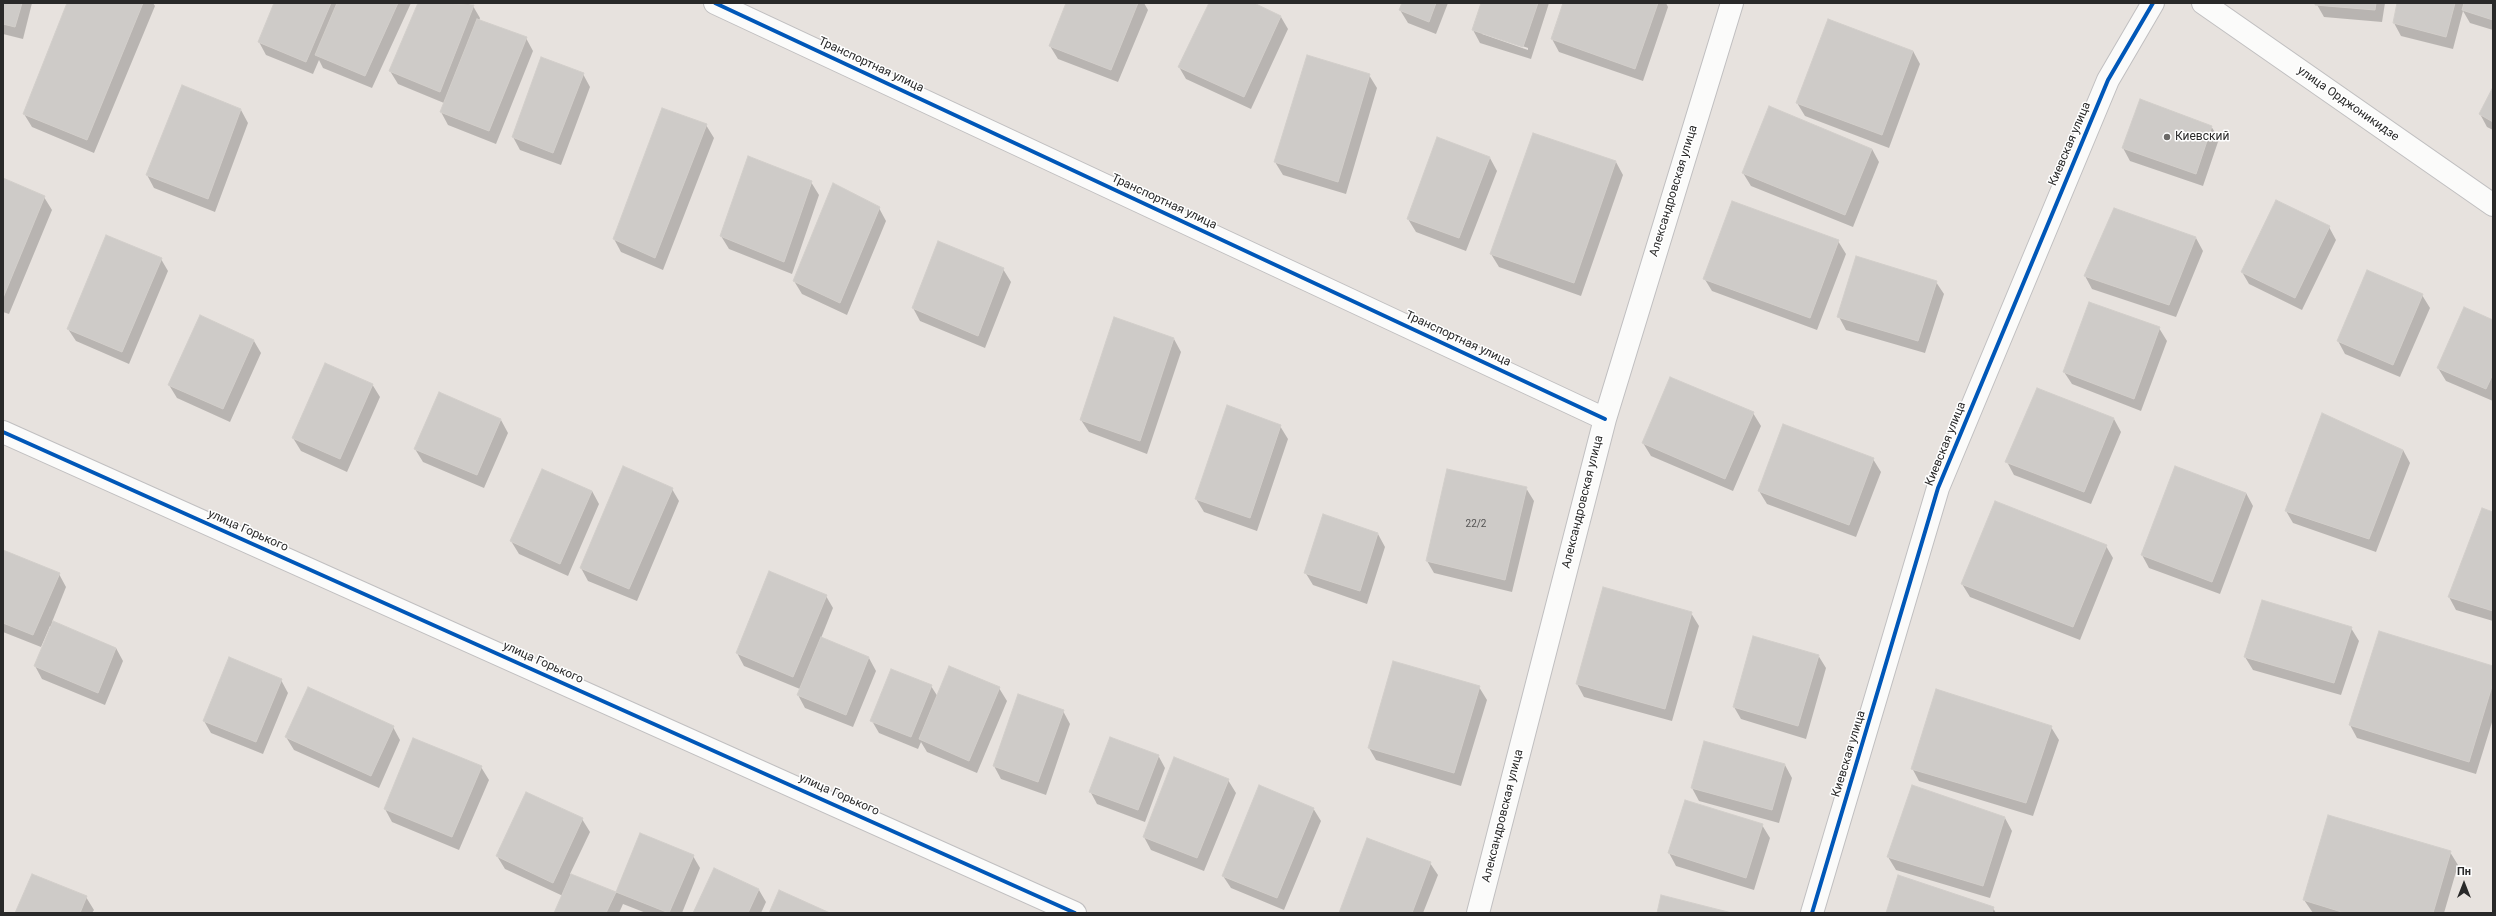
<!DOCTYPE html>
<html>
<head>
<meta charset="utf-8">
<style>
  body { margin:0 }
  #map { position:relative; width:2496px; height:916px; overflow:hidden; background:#e7e2de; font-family:Roboto,sans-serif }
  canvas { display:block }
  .frame { position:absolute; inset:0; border:4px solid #292929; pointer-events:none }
  .north { position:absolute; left:2444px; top:864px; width:40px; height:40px; -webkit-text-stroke:3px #fff; paint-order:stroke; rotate:0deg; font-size:11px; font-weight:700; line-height:16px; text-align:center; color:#292929 }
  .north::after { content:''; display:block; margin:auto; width:14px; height:18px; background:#292929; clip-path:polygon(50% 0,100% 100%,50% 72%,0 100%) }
</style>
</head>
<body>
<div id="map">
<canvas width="2496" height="916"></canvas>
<div class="frame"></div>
<div class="north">Пн</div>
</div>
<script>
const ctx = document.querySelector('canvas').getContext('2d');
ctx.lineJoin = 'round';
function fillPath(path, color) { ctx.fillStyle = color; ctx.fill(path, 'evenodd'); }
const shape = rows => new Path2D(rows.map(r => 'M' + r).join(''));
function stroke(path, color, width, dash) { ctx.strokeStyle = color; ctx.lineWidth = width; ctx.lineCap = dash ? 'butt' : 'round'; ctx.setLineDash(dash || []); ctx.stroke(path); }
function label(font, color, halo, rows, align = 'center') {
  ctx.font = font + ' Roboto,sans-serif'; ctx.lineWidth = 3; ctx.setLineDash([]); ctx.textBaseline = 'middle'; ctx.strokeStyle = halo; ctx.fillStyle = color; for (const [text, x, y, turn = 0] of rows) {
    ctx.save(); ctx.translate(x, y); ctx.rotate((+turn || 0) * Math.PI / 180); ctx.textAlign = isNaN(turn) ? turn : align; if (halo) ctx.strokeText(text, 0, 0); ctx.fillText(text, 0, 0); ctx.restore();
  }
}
fillPath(shape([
  [3,3,32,3,23,39,3,34],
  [68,3,153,3,155,6,94,153,32,127,24,114],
  [275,3,411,3,372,88,323,68,319,60,313,74,266,55,259,42],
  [419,3,466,3,473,6,480,18,479,21,526,38,533,51,496,144,448,125,441,112,444,103,398,84,390,71],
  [1068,3,1144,3,1148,10,1118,82,1058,59,1050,46],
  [1210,3,1251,3,1281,17,1288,29,1251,109,1186,79,1179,67],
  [1403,3,1448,3,1436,34,1408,23,1400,10],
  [1482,3,1549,3,1531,59,1480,43,1473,30],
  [1482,32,1528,48,1528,50,1482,34],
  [1564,3,1666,3,1668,7,1643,81,1559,52,1552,39],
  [2316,3,2385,3,2382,22,2324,17],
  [2398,3,2493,3,2493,30,2470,23,2463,11,2453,49,2401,36,2394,23],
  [1913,51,1920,64,1889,148,1805,116,1797,103],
  [541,58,583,74,590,87,561,165,520,150,513,137],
  [1369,75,1377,88,1346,194,1283,175,1275,162],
  [2493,89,2493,130,2487,127,2480,114],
  [241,110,248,123,215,212,154,188,147,175],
  [706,125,714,138,663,270,621,252,614,239],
  [2211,126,2219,139,2203,186,2130,161,2123,148],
  [1534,134,1616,162,1623,175,1581,296,1499,267,1491,254],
  [1872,149,1879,162,1853,227,1751,186,1743,173],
  [1490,158,1497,171,1466,251,1416,232,1408,219],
  [3,180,44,197,52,210,9,314,3,312],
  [811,182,819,195,792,274,729,249,721,236],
  [879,208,886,221,847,315,802,294,794,281],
  [2114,209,2196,238,2203,251,2176,317,2092,289,2085,276],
  [2329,227,2336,240,2302,310,2249,284,2242,272],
  [1838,241,1846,254,1817,330,1712,291,1704,278],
  [161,259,168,271,129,364,76,341,68,329],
  [1003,269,1011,282,985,348,920,321,913,308],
  [1936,282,1944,294,1925,353,1846,330,1839,317],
  [2422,295,2430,308,2400,377,2345,354,2338,341],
  [200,317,254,341,261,353,230,422,177,398,169,385],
  [2493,321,2493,401,2446,381,2438,368],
  [2159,328,2167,341,2141,411,2072,384,2064,372],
  [1174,339,1181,352,1147,454,1089,432,1081,420],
  [372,384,380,397,347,472,301,451,293,438],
  [2038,389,2114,419,2121,432,2091,504,2014,475,2007,462],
  [1753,413,1761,426,1733,491,1651,456,1643,443],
  [501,420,508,433,484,488,423,462,415,449],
  [1280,426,1288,439,1257,531,1204,512,1196,499],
  [2403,450,2410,463,2376,552,2293,523,2286,511],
  [1873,459,1881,472,1856,537,1767,504,1759,491],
  [1526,488,1534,501,1512,592,1434,573,1427,561],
  [672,489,679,501,637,601,588,581,581,568],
  [592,491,599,504,568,576,519,554,511,541],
  [2246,493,2253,506,2220,594,2149,568,2142,555],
  [2493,513,2493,621,2456,610,2449,597],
  [1378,534,1385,547,1367,604,1313,585,1305,572],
  [2106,546,2113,558,2080,640,1970,597,1962,584],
  [3,551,59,574,66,587,52,622,116,648,123,661,105,705,42,679,35,666,52,627,50,626,41,647,3,632],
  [1604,588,1691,613,1699,626,1672,721,1584,697,1577,684],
  [826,596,833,608,821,638,869,658,876,671,853,727,805,708,798,695,800,689,744,666,737,653],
  [2351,628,2359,641,2341,695,2253,670,2245,657],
  [2380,632,2493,667,2493,719,2476,774,2357,738,2350,725],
  [1818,655,1826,668,1806,739,1741,719,1734,707],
  [281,680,288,693,263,754,211,733,204,721],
  [931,686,938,697,999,688,1007,701,977,773,927,752,921,742,918,749,879,733,872,721],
  [1479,687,1487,700,1461,786,1376,760,1369,748],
  [1063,711,1070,724,1046,795,1001,779,994,766],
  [393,727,400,740,379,788,294,750,286,737],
  [2051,727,2059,740,2033,816,1919,781,1912,768],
  [1705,743,1785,765,1792,778,1779,823,1699,801,1692,788],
  [1158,755,1165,768,1145,822,1097,804,1090,791],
  [1174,759,1228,780,1236,793,1204,871,1151,850,1144,837],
  [481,767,489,780,459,850,392,822,385,809],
  [1913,787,2005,818,2012,831,1990,898,1896,870,1888,857],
  [1313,808,1321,821,1284,910,1231,888,1223,876],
  [582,819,590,832,570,874,616,893,640,834,693,856,700,868,682,913,646,913,623,904,619,913,555,913,563,896,505,869,497,856],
  [1762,825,1770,838,1754,890,1676,866,1669,853],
  [2450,852,2458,865,2444,913,2313,913,2304,900],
  [1430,863,1438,875,1423,913,1341,913],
  [759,890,766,902,761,913,694,913],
  [86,897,94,910,92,913,16,913],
  [1993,908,1996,913,1887,913]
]), '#0003');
const building = shape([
  [3,3,22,3,15,27,3,24,3,3],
  [67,3,143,3,87,140,23,114,67,3],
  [274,3,331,3,306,62,258,42,274,3],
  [337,3,398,3,365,76,315,55,337,3],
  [418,3,474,5,440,92,389,71,418,3],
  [1066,3,1138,3,1111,70,1049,46,1066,3],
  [1209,3,1254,3,1281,16,1244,97,1178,67,1209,3],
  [1402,3,1436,3,1429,22,1399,10,1402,3],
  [1481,3,1538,3,1523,47,1472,30,1481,3],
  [1563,3,1658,3,1635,69,1551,39,1563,3],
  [2315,3,2376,3,2375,10,2315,5,2315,3],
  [2397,3,2455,3,2446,37,2393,23,2397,3],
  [2464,3,2493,3,2493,20,2462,10,2464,3],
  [477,19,527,37,489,131,440,112,477,19],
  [1828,19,1913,51,1882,135,1796,103,1828,19],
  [1307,55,1370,74,1338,182,1274,162,1307,55],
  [541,57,584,73,553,153,512,137,541,57],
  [182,85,241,109,208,199,146,175,182,85],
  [2493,87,2493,122,2479,114,2493,87],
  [2140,99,2212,126,2196,174,2122,148,2140,99],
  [1769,106,1872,149,1845,215,1742,173,1769,106],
  [662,108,707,124,655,258,613,239,662,108],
  [1533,133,1616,161,1574,283,1490,254,1533,133],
  [1437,137,1490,157,1459,238,1407,219,1437,137],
  [748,156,812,181,784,262,720,236,748,156],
  [3,178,45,196,3,298,3,178],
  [833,183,880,207,840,303,793,281,833,183],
  [2276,200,2330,226,2295,298,2241,272,2276,200],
  [1732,201,1839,240,1810,318,1703,279,1732,201],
  [2114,208,2196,237,2169,305,2084,276,2114,208],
  [106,235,162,258,122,352,67,329,106,235],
  [938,241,1004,268,978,336,912,308,938,241],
  [1856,256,1937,281,1918,341,1837,317,1856,256],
  [2367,270,2423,294,2393,365,2337,341,2367,270],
  [2089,302,2160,327,2134,399,2063,372,2089,302],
  [2464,307,2493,320,2493,374,2486,389,2437,368,2464,307],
  [200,315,254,340,223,409,168,385,200,315],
  [1114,317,1174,338,1140,441,1080,420,1114,317],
  [325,363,373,384,340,459,292,438,325,363],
  [1670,377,1754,412,1725,479,1642,443,1670,377],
  [2037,388,2114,418,2084,492,2005,462,2037,388],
  [439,392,501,419,477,475,414,449,439,392],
  [1227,405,1281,425,1250,518,1195,499,1227,405],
  [2322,413,2403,450,2369,539,2285,511,2322,413],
  [1783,424,1874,458,1849,525,1758,491,1783,424],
  [623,466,673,488,629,589,580,568,623,466],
  [2175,466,2246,493,2212,582,2141,555,2175,466],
  [542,469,592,491,560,564,510,541,542,469],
  [1447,469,1527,487,1505,580,1426,561,1447,469],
  [1995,501,2107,545,2073,627,1961,584,1995,501],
  [2482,508,2493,512,2493,611,2448,597,2482,508],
  [1323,514,1378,533,1360,591,1304,573,1323,514],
  [3,550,60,573,33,635,3,623,3,550],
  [769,571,827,595,793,677,736,653,769,571],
  [1603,587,1692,612,1665,709,1576,684,1603,587],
  [2262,600,2352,627,2334,683,2244,657,2262,600],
  [53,621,116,648,98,693,34,666,53,621],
  [2379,631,2493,666,2493,683,2469,762,2349,725,2379,631],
  [1753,636,1819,655,1798,726,1733,707,1753,636],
  [821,637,869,657,846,715,797,695,821,637],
  [229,657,282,679,256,742,203,721,229,657],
  [1393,661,1480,686,1454,773,1368,748,1393,661],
  [949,666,1000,687,969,761,919,739,949,666],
  [891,669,932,685,911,737,870,721,891,669],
  [308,687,394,726,371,776,285,737,308,687],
  [1936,689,2052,726,2026,803,1911,769,1936,689],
  [1018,694,1064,710,1038,782,993,766,1018,694],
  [1110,737,1159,755,1138,810,1089,792,1110,737],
  [413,738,482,766,452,837,384,809,413,738],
  [1704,741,1785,764,1772,810,1691,788,1704,741],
  [1174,757,1229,779,1197,858,1143,837,1174,757],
  [1259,785,1314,808,1277,898,1222,876,1259,785],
  [1912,785,2005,817,1983,886,1887,857,1912,785],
  [526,792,583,818,553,883,496,856,526,792],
  [1685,800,1763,824,1746,878,1668,853,1685,800],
  [2328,815,2451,851,2433,913,2345,913,2303,900,2328,815],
  [640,833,694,855,669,913,616,892,640,833],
  [1367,838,1431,862,1412,913,1339,913,1367,838],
  [714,868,759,889,748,913,693,913,714,868],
  [32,874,87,896,80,913,15,913,32,874],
  [571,874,616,892,606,913,554,913,571,874],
  [1898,875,1994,907,1992,913,1886,913,1898,875],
  [779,890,830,913,769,913,779,890],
  [1661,895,1732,913,1657,913,1661,895]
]);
fillPath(building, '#cecbc8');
stroke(building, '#d2ceca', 1);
const street = shape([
  [715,3,1605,419],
  [2203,3,2493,205],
  [3,432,1075,913],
  [1478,913,1605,419,1732,3],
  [1812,913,1938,488,2108,80,2153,3]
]);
stroke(street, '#c0bfc0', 24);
stroke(street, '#fbfbfa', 22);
stroke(shape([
  [715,3,1605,419],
  [3,432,1075,913],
  [1812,913,1938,488,2108,80,2153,3]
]), '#0057b8', 4);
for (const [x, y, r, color] of [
  [2167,137,4,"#6c6a68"]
]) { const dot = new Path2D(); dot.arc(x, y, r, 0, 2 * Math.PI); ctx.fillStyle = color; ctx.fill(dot); stroke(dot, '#fff', 1.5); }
label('10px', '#535252', null, [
  ["22/2",1476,524]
]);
label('12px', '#292929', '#fff', [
  ["Транспортная улица",871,65,25],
  ["улица Орджоникидзе",2348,104,35],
  ["Киевская улица",2070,144,-67],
  ["Александровская улица",1674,191,-73],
  ["Транспортная улица",1164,202,25],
  ["Транспортная улица",1458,339,25],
  ["Киевская улица",1946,444,-68],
  ["Александровская улица",1583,502,-76],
  ["улица Горького",248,531,24],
  ["улица Горького",543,663,24],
  ["Киевская улица",1849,754,-73],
  ["улица Горького",839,795,24],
  ["Александровская улица",1503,816,-76]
]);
label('12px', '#292929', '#fff', [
  ["Киевский",2175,137]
], 'left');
</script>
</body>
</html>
